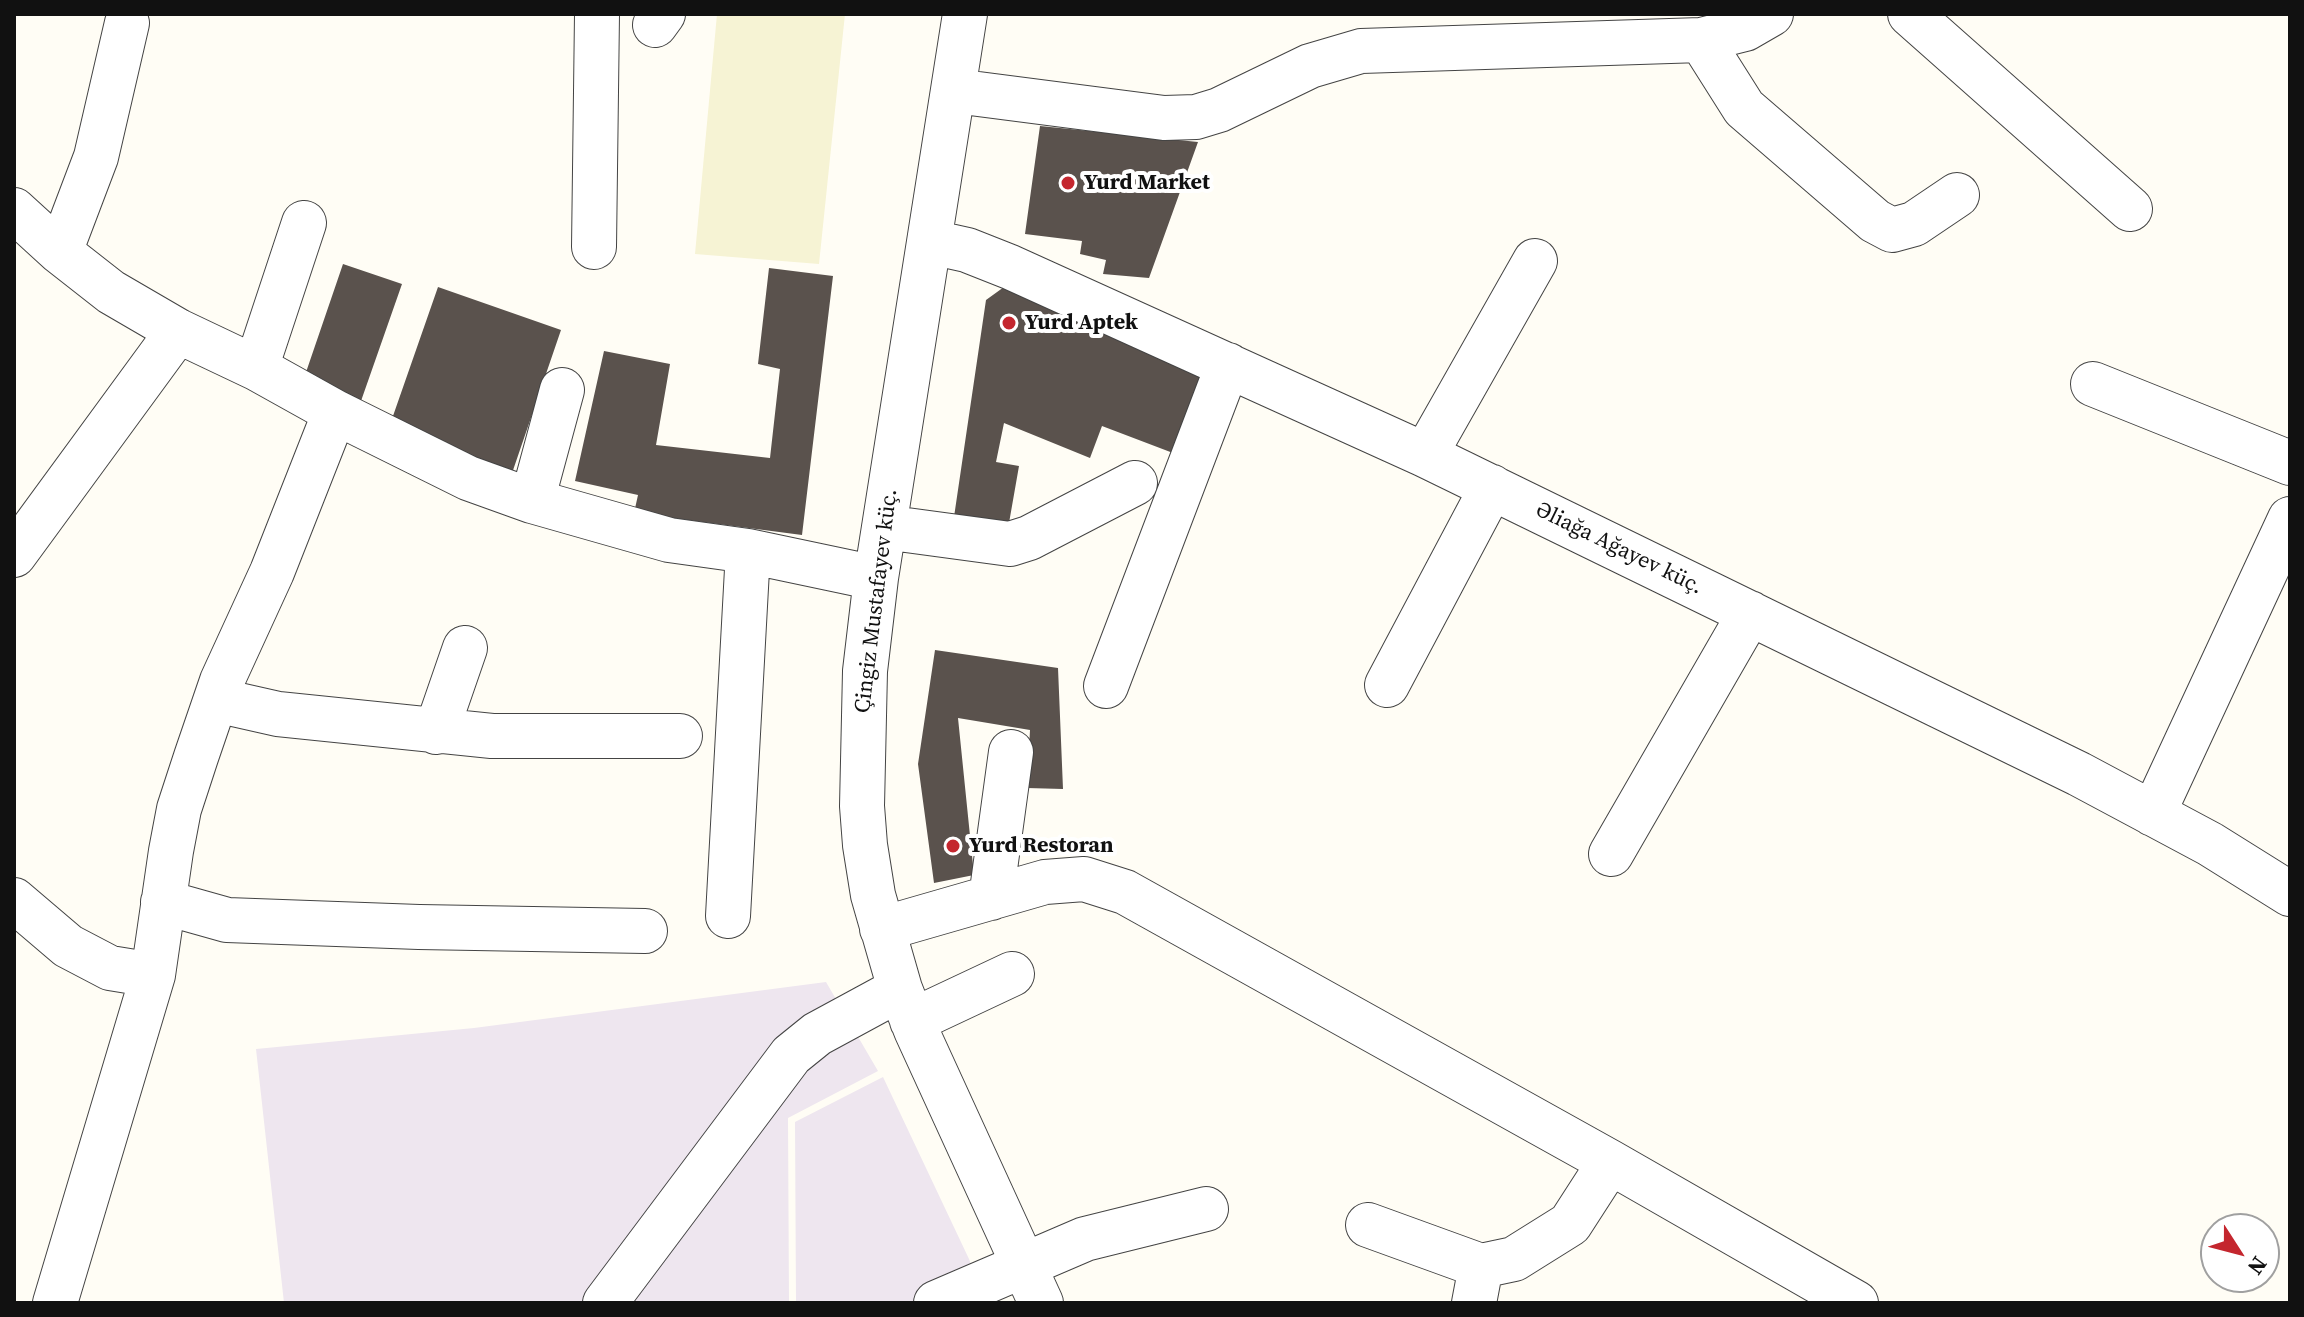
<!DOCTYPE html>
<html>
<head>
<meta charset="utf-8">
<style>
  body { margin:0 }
  #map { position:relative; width:2304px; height:1317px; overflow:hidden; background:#fffdf5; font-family:"Source Serif 4",serif }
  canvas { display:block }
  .frame { position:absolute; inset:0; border:16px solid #111; pointer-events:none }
  .north { position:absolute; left:2200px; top:1213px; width:80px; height:80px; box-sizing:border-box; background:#fff; border:2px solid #a0a0a0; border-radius:50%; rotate:126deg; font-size:22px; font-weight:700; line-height:32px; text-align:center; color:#111 }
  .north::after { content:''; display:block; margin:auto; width:28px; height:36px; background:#c4262e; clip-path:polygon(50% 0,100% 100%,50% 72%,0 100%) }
</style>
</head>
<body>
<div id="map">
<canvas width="2304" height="1317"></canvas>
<div class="frame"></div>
<div class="north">N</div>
</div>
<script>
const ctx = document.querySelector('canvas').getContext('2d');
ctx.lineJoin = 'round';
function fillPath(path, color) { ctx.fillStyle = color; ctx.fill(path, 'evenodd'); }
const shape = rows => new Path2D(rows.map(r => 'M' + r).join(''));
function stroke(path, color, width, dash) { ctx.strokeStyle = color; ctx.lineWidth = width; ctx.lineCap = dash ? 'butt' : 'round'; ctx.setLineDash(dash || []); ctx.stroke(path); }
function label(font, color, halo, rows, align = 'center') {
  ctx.font = font + ' "Source Serif 4",serif'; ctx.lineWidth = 8; ctx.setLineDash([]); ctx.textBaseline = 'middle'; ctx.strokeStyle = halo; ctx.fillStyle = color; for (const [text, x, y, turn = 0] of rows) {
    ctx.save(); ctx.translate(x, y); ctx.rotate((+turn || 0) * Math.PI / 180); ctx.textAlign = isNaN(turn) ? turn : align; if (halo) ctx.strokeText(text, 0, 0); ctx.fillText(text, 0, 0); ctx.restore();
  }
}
fillPath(shape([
  [826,982,878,1071,788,1118,789,1303,284,1303,256,1049,474,1028],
  [883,1077,969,1259,986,1303,796,1303,795,1122]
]), '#eee6ef');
fillPath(shape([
  [717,14,845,14,819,264,695,254]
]), '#f6f3d4');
fillPath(shape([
  [1040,126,1198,142,1149,278,1103,274,1106,260,1080,254,1082,241,1025,234],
  [343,264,402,284,361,401,303,381],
  [769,268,833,276,802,535,634,513,638,495,575,481,604,351,670,364,656,445,770,458,780,369,758,364],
  [438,287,561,330,510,479,386,436],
  [1004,287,1201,376,1173,453,1102,426,1090,458,1004,423,996,462,1019,466,1009,523,954,517,986,300],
  [935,650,1058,668,1063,789,1027,788,1030,730,958,718,974,875,934,883,918,764]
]), '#5a524d');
const minor = shape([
  [965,14,876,578,865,671,862,806,865,845,873,895,900,989,916,1030,1041,1303],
  [1910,14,2130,209],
  [655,25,663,14],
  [1701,40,1744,108,1875,221,1892,230,1914,224,1957,195],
  [955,91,1164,118,1196,117,1219,110,1310,66,1361,51,1701,40,1745,29,1771,14],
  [14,210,60,252,111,292,178,331,256,368,335,412,468,478,532,501,669,540,748,551,876,578],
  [931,242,967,250,1010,267,1425,455,2079,774,2210,844,2290,894],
  [594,247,597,14],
  [60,252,96,157,127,23],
  [256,368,304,223],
  [2093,384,2290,463],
  [1425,455,1535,261],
  [532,501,562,390],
  [884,527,1010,544,1029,538,1135,483],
  [14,555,178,331],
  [1387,685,1492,487],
  [1106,686,1228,365],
  [216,700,278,714,492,736,680,736],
  [436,732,465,648],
  [2153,814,2290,519],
  [1611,854,1750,613],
  [991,898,1011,752],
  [14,900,68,946,110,968,153,975],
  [163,902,227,920,419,927,645,931],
  [728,916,748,551],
  [882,929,1045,882,1084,879,1125,892,1610,1162,1856,1303],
  [912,1021,1012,974],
  [1368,1225,1481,1266],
  [55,1303,153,975,171,851,179,809,196,757,222,681,272,572,335,412],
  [605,1303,791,1055,817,1034,900,989],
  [936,1303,1085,1239,1206,1209],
  [1474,1303,1481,1266,1514,1259,1570,1224,1610,1162]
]);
stroke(minor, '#444', 46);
stroke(minor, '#fff', 44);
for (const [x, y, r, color] of [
  [1068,183,8,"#c4262e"],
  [1009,323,8,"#c4262e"],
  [953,846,8,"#c4262e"]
]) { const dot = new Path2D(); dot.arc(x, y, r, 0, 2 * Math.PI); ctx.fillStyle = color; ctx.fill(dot); stroke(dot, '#fff', 3); }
label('bold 22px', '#111', '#fff', [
  ["Yurd Market",1084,183],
  ["Yurd Aptek",1025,323],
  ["Yurd Restoran",969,846]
], 'left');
label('22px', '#111', '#fff', [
  ["Əliağa Ağayev küç.",1619,549,26],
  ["Çingiz Mustafayev küç.",877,601,-83]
]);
</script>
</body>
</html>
